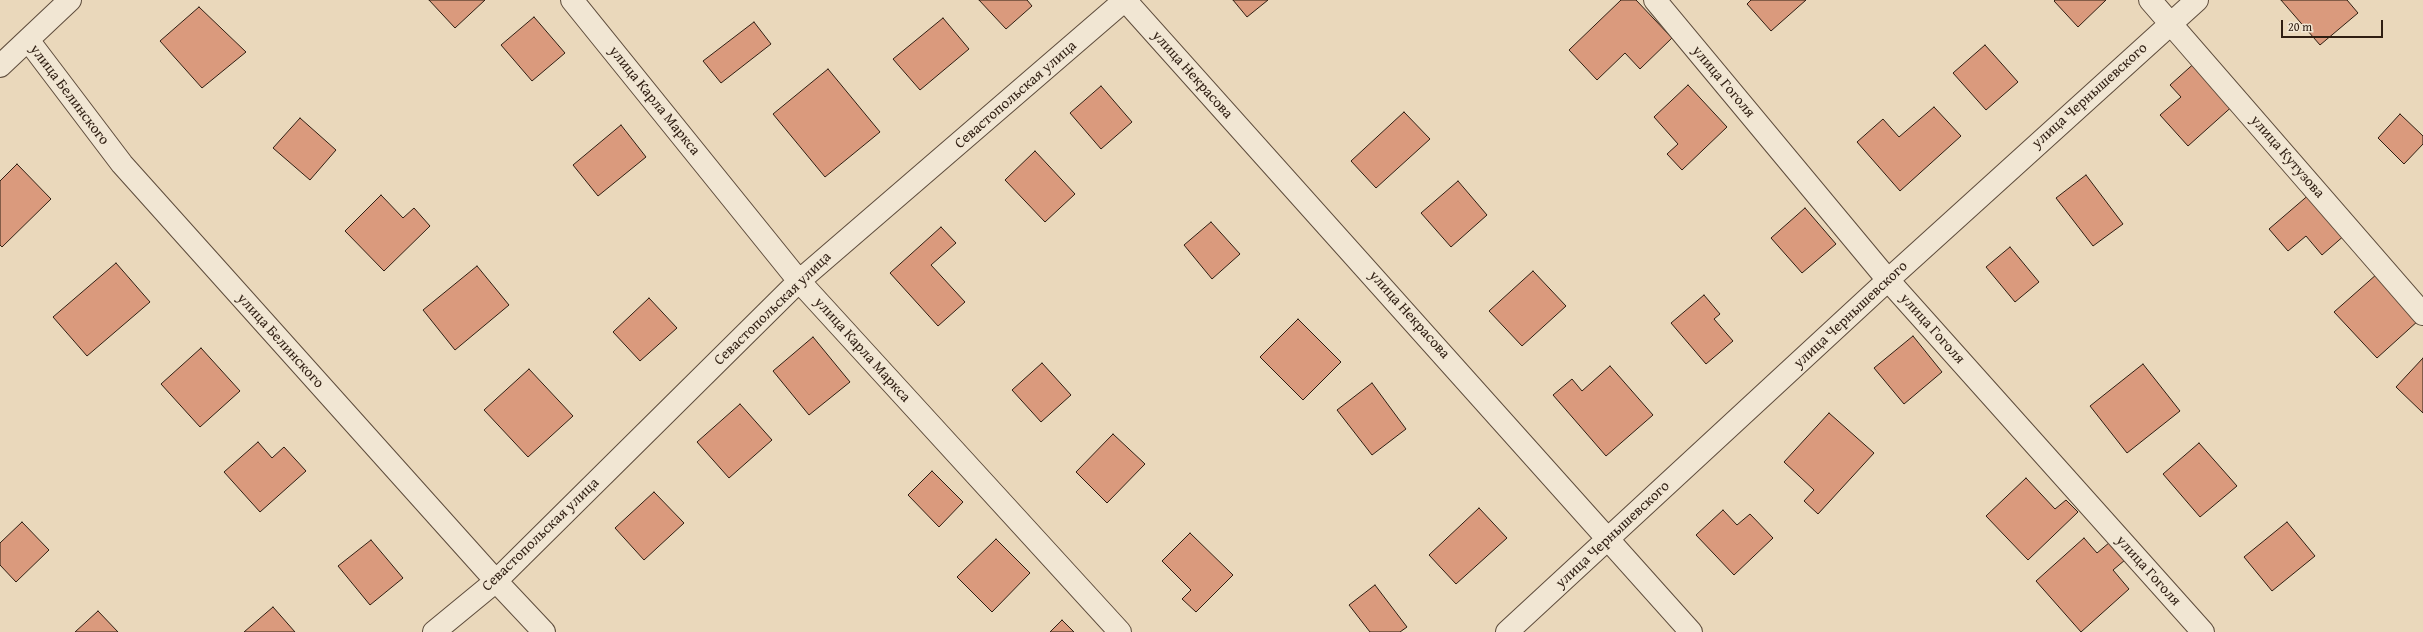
<!DOCTYPE html>
<html>
<head>
<meta charset="utf-8">
<style>
  body { margin:0 }
  #map { position:relative; width:2423px; height:632px; overflow:hidden; background:#ead8bb; font-family:"Gentium Book Plus",serif }
  canvas { display:block }
  .scale { position:absolute; left:2281px; top:20px; width:102px; height:18px; box-sizing:border-box; border:2px solid #2f1e12; border-top:0; padding-left:5px; font-size:12px; line-height:14px; white-space:nowrap; color:#2f1e12; -webkit-text-stroke:3px #f1e6d3; paint-order:stroke }
</style>
</head>
<body>
<div id="map">
<canvas width="2423" height="632"></canvas>
<div class="scale">20 m</div>
</div>
<script>
const ctx = document.querySelector('canvas').getContext('2d');
ctx.lineJoin = 'round';
function fillPath(path, color) { ctx.fillStyle = color; ctx.fill(path, 'evenodd'); }
const shape = rows => new Path2D(rows.map(r => 'M' + r).join(''));
function stroke(path, color, width, dash) { ctx.strokeStyle = color; ctx.lineWidth = width; ctx.lineCap = dash ? 'butt' : 'round'; ctx.setLineDash(dash || []); ctx.stroke(path); }
function label(font, color, halo, rows, align = 'center') {
  ctx.font = font + ' "Gentium Book Plus",serif'; ctx.lineWidth = 4; ctx.setLineDash([]); ctx.textBaseline = 'middle'; ctx.strokeStyle = halo; ctx.fillStyle = color; for (const [text, x, y, turn = 0] of rows) {
    ctx.save(); ctx.translate(x, y); ctx.rotate((+turn || 0) * Math.PI / 180); ctx.textAlign = isNaN(turn) ? turn : align; if (halo) ctx.strokeText(text, 0, 0); ctx.fillText(text, 0, 0); ctx.restore();
  }
}
const building = shape([
  [429,0,485,0,455,28,429,0],
  [979,0,1027,0,1032,6,1006,29,979,0],
  [1233,0,1268,0,1247,17,1233,0],
  [1621,0,1636,0,1672,38,1640,69,1625,53,1597,80,1569,50,1621,0],
  [1751,0,1806,0,1771,31,1747,4,1751,0],
  [2055,0,2106,0,2078,27,2054,1,2055,0],
  [2281,0,2347,0,2358,13,2320,45,2281,0],
  [199,7,246,52,202,88,160,41,199,7],
  [534,17,565,53,532,81,501,45,534,17],
  [943,18,969,49,920,90,893,59,943,18],
  [754,22,771,44,721,83,703,61,754,22],
  [1985,45,2018,82,1986,110,1953,73,1985,45],
  [2198,60,2236,103,2188,146,2160,115,2181,97,2170,85,2198,60],
  [828,69,880,132,825,177,773,114,828,69],
  [1688,85,1727,127,1682,170,1667,154,1678,144,1654,117,1688,85],
  [1101,86,1132,122,1101,149,1070,113,1101,86],
  [1934,107,1961,136,1900,191,1857,142,1883,119,1899,137,1934,107],
  [1404,112,1430,139,1376,188,1351,161,1404,112],
  [2400,114,2423,136,2423,144,2404,164,2378,138,2400,114],
  [300,118,336,150,310,180,273,148,300,118],
  [621,125,646,157,598,196,573,165,621,125],
  [1035,151,1075,194,1045,222,1005,180,1035,151],
  [17,164,51,199,2,247,0,245,0,181,17,164],
  [2086,175,2123,224,2093,246,2056,198,2086,175],
  [1458,181,1487,215,1451,247,1421,213,1458,181],
  [2311,193,2346,234,2322,255,2306,236,2288,251,2269,229,2311,193],
  [381,195,403,218,414,208,430,226,384,271,345,231,381,195],
  [1805,208,1836,244,1802,273,1771,238,1805,208],
  [1211,222,1240,254,1212,279,1184,245,1211,222],
  [941,227,956,243,931,265,965,302,938,326,890,273,941,227],
  [2010,247,2039,282,2015,302,1986,267,2010,247],
  [116,263,150,302,87,356,53,317,116,263],
  [477,266,509,305,455,350,423,310,477,266],
  [1533,271,1566,306,1522,346,1489,311,1533,271],
  [2377,274,2419,320,2377,358,2334,312,2377,274],
  [1704,295,1720,314,1714,319,1733,341,1706,364,1671,323,1704,295],
  [649,298,677,328,640,361,613,332,649,298],
  [1298,319,1341,362,1303,400,1260,357,1298,319],
  [1913,336,1942,372,1904,404,1874,368,1913,336],
  [813,337,850,382,809,415,773,371,813,337],
  [201,348,240,391,200,427,161,384,201,348],
  [2423,358,2423,413,2396,387,2423,358],
  [1042,363,1071,395,1041,422,1012,390,1042,363],
  [2143,364,2180,411,2127,453,2090,406,2143,364],
  [1610,366,1653,415,1606,456,1553,395,1572,379,1582,391,1610,366],
  [529,369,573,416,528,457,484,410,529,369],
  [1372,383,1406,429,1372,455,1337,410,1372,383],
  [740,404,772,440,729,478,697,442,740,404],
  [1829,413,1874,453,1818,514,1804,501,1814,490,1784,462,1829,413],
  [1113,434,1145,464,1107,503,1076,472,1113,434],
  [258,442,272,458,284,447,306,471,260,512,224,472,258,442],
  [2199,443,2237,486,2200,517,2163,474,2199,443],
  [932,471,963,502,939,527,908,495,932,471],
  [2026,478,2055,509,2066,500,2078,512,2028,560,1986,516,2026,478],
  [654,492,684,523,644,560,615,528,654,492],
  [1479,508,1507,538,1456,584,1429,555,1479,508],
  [1723,510,1737,525,1750,514,1773,538,1734,575,1696,535,1723,510],
  [22,522,49,550,16,582,0,565,0,543,22,522],
  [2287,522,2315,556,2272,591,2244,557,2287,522],
  [1190,533,1233,575,1196,612,1182,599,1191,590,1162,561,1190,533],
  [2084,538,2097,553,2110,542,2125,560,2113,570,2129,589,2081,632,2036,581,2084,538],
  [996,539,1030,573,992,612,957,577,996,539],
  [371,540,403,578,370,605,338,566,371,540],
  [1375,585,1407,627,1400,632,1370,632,1349,605,1375,585],
  [273,607,295,632,244,632,273,607],
  [98,611,118,632,75,632,98,611],
  [1062,620,1074,632,1050,632,1062,620]
]);
fillPath(building, '#da9a7d');
stroke(building, '#2f1e12', 1);
const street = shape([
  [572,0,799,281,1120,632],
  [1655,0,1888,280,2203,632],
  [2150,0,2423,314],
  [28,40,122,164,496,581,544,632],
  [0,66,70,0],
  [434,632,496,581,799,281,1125,0,1691,632],
  [1507,632,1888,280,2197,0]
]);
stroke(street, '#5e4c3c', 24);
stroke(street, '#f1e6d3', 22);
label('15px', '#2f1e12', '#f1e6d3', [
  ["улица Некрасова",1192,75,48],
  ["улица Гоголя",1723,82,50],
  ["улица Белинского",69,95,53],
  ["Севастопольская улица",1016,95,-41],
  ["улица Чернышевского",2090,96,-42],
  ["улица Карла Маркса",654,101,51],
  ["улица Кутузова",2287,157,49],
  ["Севастопольская улица",773,309,-44],
  ["улица Некрасова",1409,315,48],
  ["улица Чернышевского",1851,315,-43],
  ["улица Гоголя",1932,329,48],
  ["улица Белинского",280,341,48],
  ["улица Карла Маркса",862,350,48],
  ["Севастопольская улица",541,535,-44],
  ["улица Чернышевского",1613,535,-43],
  ["улица Гоголя",2148,571,48]
]);
</script>
</body>
</html>
